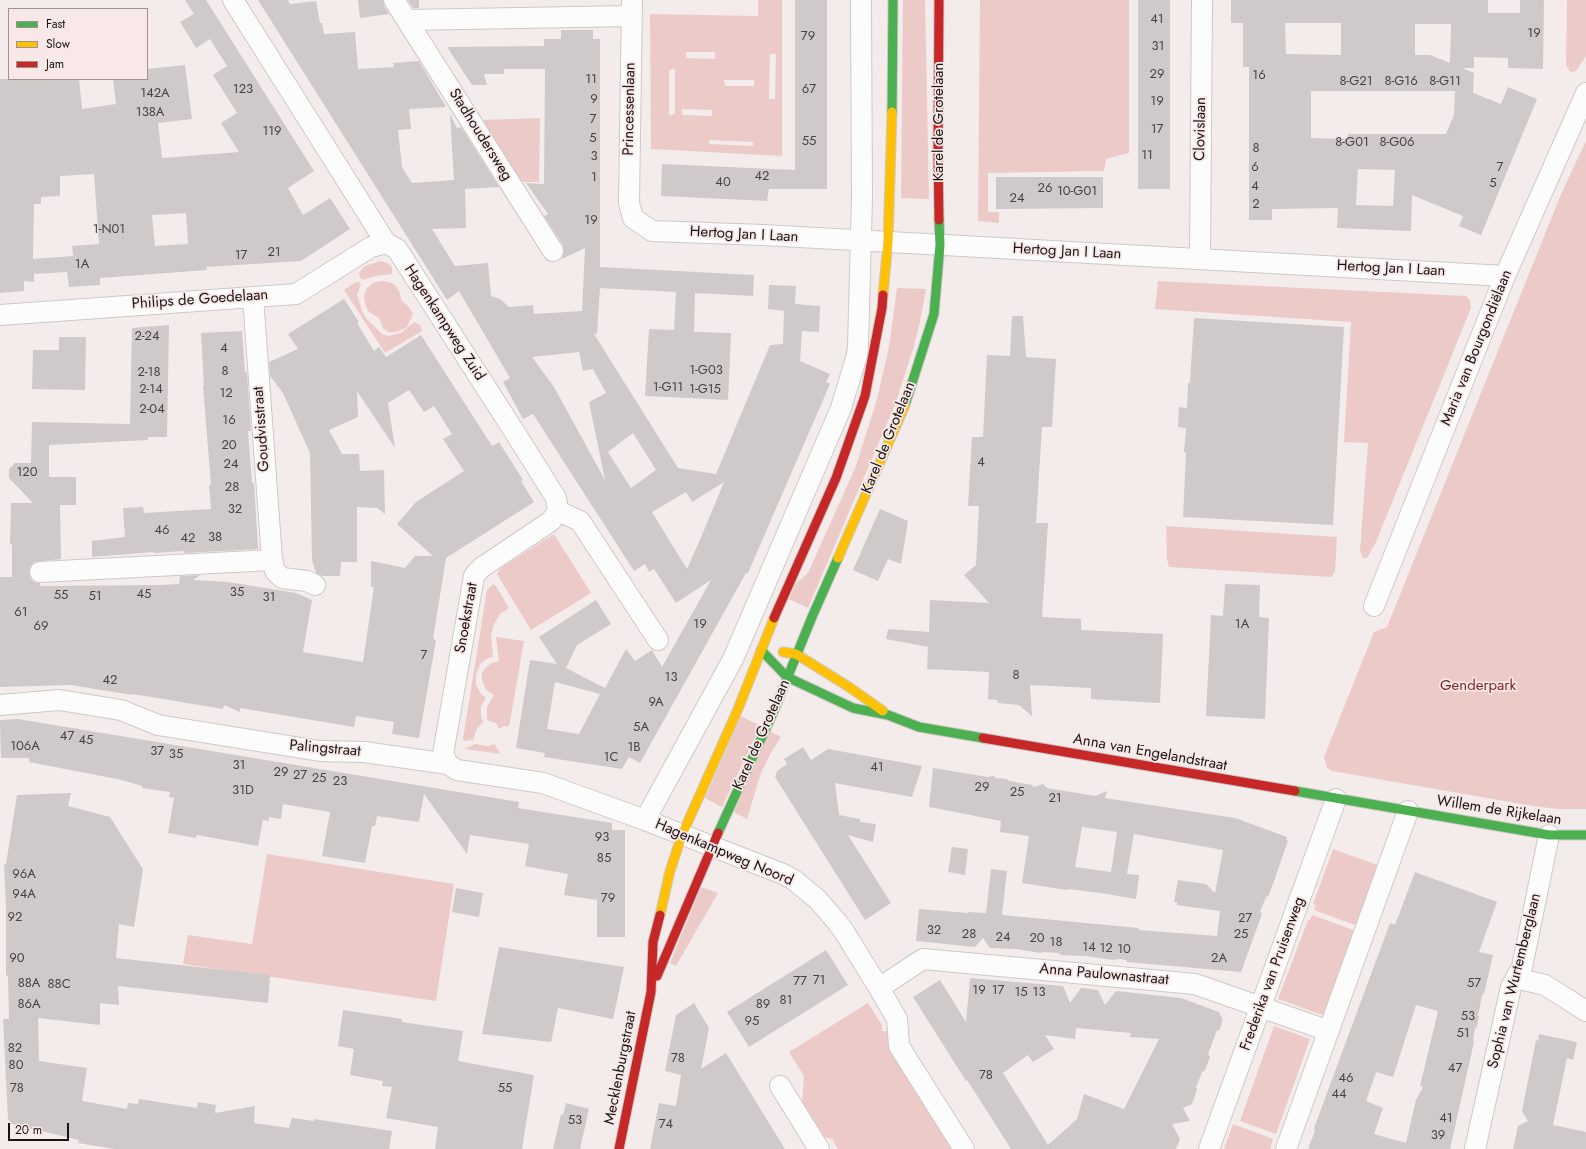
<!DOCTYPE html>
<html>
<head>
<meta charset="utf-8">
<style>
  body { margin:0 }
  #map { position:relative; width:1586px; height:1149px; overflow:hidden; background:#f4eceb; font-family:Jost,sans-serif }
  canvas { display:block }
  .legend { position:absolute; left:8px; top:8px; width:140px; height:72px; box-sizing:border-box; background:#f8e8e7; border:1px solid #9f9392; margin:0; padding:5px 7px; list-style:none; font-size:12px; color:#191413 }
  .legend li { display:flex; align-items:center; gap:8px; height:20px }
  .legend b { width:20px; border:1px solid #9f9392 }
  .scale { position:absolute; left:8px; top:1123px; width:61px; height:18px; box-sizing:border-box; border:2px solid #191413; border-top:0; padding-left:5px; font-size:12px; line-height:14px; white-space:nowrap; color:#191413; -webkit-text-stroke:3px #f8e8e7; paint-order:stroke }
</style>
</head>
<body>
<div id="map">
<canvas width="1586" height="1149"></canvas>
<ul class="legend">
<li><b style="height:5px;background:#4caf50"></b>Fast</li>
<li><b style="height:5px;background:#ffc107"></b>Slow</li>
<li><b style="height:5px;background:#c62828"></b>Jam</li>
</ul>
<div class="scale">20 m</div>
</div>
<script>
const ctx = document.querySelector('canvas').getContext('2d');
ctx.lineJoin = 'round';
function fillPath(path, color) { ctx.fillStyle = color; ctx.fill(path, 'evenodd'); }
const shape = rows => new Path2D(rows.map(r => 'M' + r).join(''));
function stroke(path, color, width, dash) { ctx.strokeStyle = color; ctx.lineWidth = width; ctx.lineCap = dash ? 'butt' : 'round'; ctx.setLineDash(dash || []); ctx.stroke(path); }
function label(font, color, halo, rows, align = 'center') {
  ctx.font = font + ' Jost,sans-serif'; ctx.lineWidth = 3.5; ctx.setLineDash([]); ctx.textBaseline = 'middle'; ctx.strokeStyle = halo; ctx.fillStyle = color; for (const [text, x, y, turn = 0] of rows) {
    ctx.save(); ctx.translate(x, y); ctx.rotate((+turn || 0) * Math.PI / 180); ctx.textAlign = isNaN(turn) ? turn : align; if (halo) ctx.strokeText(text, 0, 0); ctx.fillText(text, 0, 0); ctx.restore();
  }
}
fillPath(shape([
  [758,0,782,0,782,156,651,149,650,14,758,16],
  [686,52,715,52,715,59,686,58],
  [770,54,776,54,775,99,769,99],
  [675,69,675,114,669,115,669,70],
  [724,80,754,80,754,86,725,86],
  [682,109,712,110,712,116,682,115],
  [709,140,753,142,753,146,709,144],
  [903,0,925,0,929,199,901,198],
  [980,0,1129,0,1129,153,1106,159,1104,171,988,173,988,212,999,212,999,223,978,221],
  [1567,0,1586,0,1586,56,1576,71,1570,72,1566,65],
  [540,118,539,182,520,182,481,120],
  [1586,141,1586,809,1558,809,1533,806,1332,771,1327,768,1324,757,1374,632,1387,627,1561,194],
  [380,261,388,263,392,267,392,274,375,276,363,280,360,278,359,274,361,270,365,266],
  [381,281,389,282,395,285,400,293,401,300,409,307,413,314,407,327,401,330,394,332,388,332,383,328,379,318,369,312,365,304,364,296,367,288,373,283],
  [1158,281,1466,296,1470,300,1471,308,1376,542,1367,558,1363,558,1360,551,1368,443,1344,442,1351,322,1155,309],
  [356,282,359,282,361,285,357,294,362,311,366,318,382,334,388,336,401,333,414,322,420,325,422,331,385,353,344,290],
  [897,288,926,289,921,317,914,346,895,405,808,608,789,599,795,584,808,573,856,466,877,399,889,347],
  [1166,526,1337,537,1335,572,1331,577,1169,567,1167,559],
  [554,534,591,593,531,630,497,574,501,568],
  [493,584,496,586,509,608,500,614,494,624,491,635,493,657,486,659,481,663,476,674,476,685,481,694,486,698,481,706,481,715,483,722,477,728,473,740,464,741,463,739,487,590],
  [496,637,524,641,509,727,504,726,499,729,496,723,487,720,487,707,494,695,486,690,482,680,482,673,486,667,492,663,499,661],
  [741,716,760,726,722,807,705,798],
  [770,731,781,737,772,751,761,773,747,819,734,812],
  [475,744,489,746,494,744,501,754,464,749],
  [1333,849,1380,866,1358,926,1314,910,1316,905,1313,904],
  [267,854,454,884,436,1001,183,964,188,935,252,944],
  [701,887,718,893,676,966,670,963],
  [1312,915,1356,931,1325,1016,1278,999,1308,920,1310,920],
  [868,1003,882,1025,882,1031,889,1031,956,1149,838,1149,832,1139,822,1137,802,1105,804,1076,789,1052],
  [1274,1026,1310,1039,1276,1134,1240,1121],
  [1233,1124,1273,1139,1270,1149,1224,1149]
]), '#eccac8');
fillPath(shape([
  [185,0,206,0,314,171,288,188,303,215,330,198,350,229,301,261,206,267,207,270,100,278,100,285,69,287,67,272,34,274,34,282,24,281,24,291,0,293,0,79,79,79,82,109,116,104,113,79,147,79,147,69,185,65,192,119,158,123,162,158,239,152,221,123,237,113,213,75,227,66,210,39,196,48,180,22,194,14],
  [94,174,99,244,72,246,73,256,33,259,34,204,41,204,41,197,60,196,60,176],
  [186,213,188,244,155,246,152,215],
  [258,0,288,0,290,4,316,1,320,23,322,23,324,34,355,32,358,69,394,67,393,63,419,61,446,107,409,109,411,129,398,130,402,167,412,183,454,180,450,114,457,128,461,127,499,187,465,189,466,228,432,229,455,266,488,263,491,296,500,299,509,307,533,305,534,314,582,311,585,248,562,259,564,251,563,245,544,216,548,214,526,183,544,184,545,69,504,69,504,74,484,74,487,85,472,85,447,47,544,46,544,39,561,39,561,30,593,30,593,39,600,39,600,267,754,275,753,296,695,293,694,332,731,333,728,400,645,396,649,329,674,330,676,292,600,288,597,334,594,334,678,468,716,474,770,345,783,344,784,311,768,309,769,285,796,286,795,304,820,306,819,332,802,331,800,361,830,374,826,382,830,384,748,573,746,573,640,763,629,757,622,769,544,757,545,753,516,748,530,660,557,664,539,637,596,600,611,624,577,645,566,668,605,688,626,649,635,661,652,650,662,667,711,580,676,603,654,569,649,572,645,564,634,571,533,414,523,419,503,382,510,378,459,291,447,300],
  [579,352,583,371,593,369,606,393,589,402,605,480,554,387,532,357],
  [633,433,656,470,631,488,608,452],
  [724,482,702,535,687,569,652,512,686,492,692,502],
  [555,682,600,694,579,734,547,729],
  [358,0,383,0,384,6,389,14,360,18],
  [408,0,419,0,419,8,413,8],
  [795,0,827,0,827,189,769,189,767,201,661,196,662,164,795,170],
  [1138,0,1170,0,1170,189,1138,189],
  [1231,0,1488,0,1488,13,1520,13,1520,0,1544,0,1543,69,1508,68,1508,58,1474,57,1474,68,1462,68,1474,73,1473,93,1501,104,1508,87,1537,99,1481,235,1459,226,1463,216,1412,195,1411,231,1337,228,1338,208,1272,209,1272,220,1249,220,1249,67,1243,67,1243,23,1231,23],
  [1285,23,1341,23,1341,55,1286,54],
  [1415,24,1451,24,1450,63,1430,55,1415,55],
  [1311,91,1455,91,1454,115,1446,134,1348,134,1348,139,1311,138],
  [1358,169,1395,170,1393,206,1356,205],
  [996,177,1103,177,1103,208,996,209],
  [344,299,359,322,357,323,374,351,379,347,386,357,421,335,492,446,499,442,523,480,521,481,534,502,446,558,433,639,436,640,419,738,392,734,394,722,356,716,354,727,240,708,240,712,224,705,223,709,133,694,132,695,71,685,0,687,0,577,12,577,12,544,10,545,11,503,33,503,9,478,9,469,15,463,31,463,32,422,130,424,132,328,169,325,167,437,148,437,148,440,49,445,49,477,76,477,76,505,60,505,61,559,34,562,30,567,29,572,30,578,34,582,40,583,40,586,161,585,179,584,180,576,200,575,193,580,228,582,296,593,312,600,303,652,363,662,374,587,371,587,371,561,405,568,415,556,433,556,397,524,416,502,464,471,443,439,452,434,434,406,424,412,409,390,388,403,395,448,357,391,358,417,329,430,342,454,359,454,360,471,384,470,385,514,377,508,357,507,357,562,341,562,340,576,322,576,316,573,312,560,310,453,283,393,270,376,269,362,298,349,288,334],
  [1012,316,1023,316,1026,357,1056,359,1052,427,1042,427,1036,523,1048,523,1042,617,1081,619,1081,630,1163,634,1160,703,1091,699,1091,688,1030,685,1032,716,1019,705,998,703,997,700,988,699,989,672,927,669,928,647,886,639,888,629,929,632,930,600,989,603,964,575,976,565,979,506,968,506,972,437,983,437,987,355,1010,356],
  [1194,318,1344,327,1333,525,1183,517,1186,453,1184,452,1186,428,1178,427,1179,407,1187,408,1188,383,1190,383],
  [242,331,245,373,247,372,251,431,248,431,252,483,254,483,258,549,184,553,184,551,154,553,153,552,92,557,92,541,125,537,123,508,143,507,144,513,211,509,209,485,211,485,203,386,204,386,201,333],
  [59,337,86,337,85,390,32,389,33,350,59,350],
  [880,509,908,521,901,564,888,559,878,581,853,570],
  [1225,584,1260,585,1259,617,1269,618,1265,719,1206,716,1211,615,1223,616],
  [18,719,519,802,518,808,612,823,612,830,625,830,625,937,597,937,597,900,564,895,568,874,525,866,529,844,470,835,467,854,424,794,419,822,377,816,375,826,372,826,365,863,322,856,330,812,283,804,281,819,269,817,269,821,263,820,258,846,197,835,196,838,168,833,174,798,169,797,170,792,142,788,142,786,122,780,29,762,29,758,1,758,0,720],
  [803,747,811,760,828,749,922,766,912,797,835,783,839,815,860,819,860,822,876,824,873,842,848,835,891,903,865,920,775,777,777,771,787,764,784,759],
  [933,768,988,777,993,776,996,778,1007,779,1009,781,1032,785,1034,787,1043,784,1047,788,1095,796,1107,791,1105,798,1235,818,1287,837,1286,840,1288,841,1269,895,1266,897,1260,912,1262,914,1241,972,1127,962,1126,960,1120,959,1112,960,1086,956,1060,955,1059,953,1043,952,1041,953,1016,949,990,948,983,938,975,947,916,941,919,909,968,913,968,912,986,913,991,869,1007,871,1002,915,1138,928,1139,930,1217,936,1220,911,1177,905,1177,902,1174,902,1178,880,1206,884,1215,893,1223,850,1134,834,1127,874,1139,875,1136,899,1101,893,1068,889,1067,890,1022,883,1029,836,1000,832,1001,821,929,807],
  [1082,827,1117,832,1111,872,1075,867],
  [71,793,68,806,110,817,143,869,134,927,119,924,116,958,270,975,268,1003,118,986,119,1005,100,1003,100,1025,38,1018,39,1061,87,1068,82,1101,127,1109,128,1103,138,1104,139,1099,197,1108,198,1102,216,1105,215,1113,255,1106,254,1123,289,1128,292,1118,314,1121,314,1119,392,1131,389,1149,115,1149,78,1143,79,1140,12,1124,8,1119,3,1019,9,1019,8,975,6,976,6,905,4,865,6,864,17,795],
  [952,847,968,849,965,875,948,872],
  [1415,872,1497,902,1479,952,1493,955,1484,994,1482,995,1478,1016,1479,1016,1477,1027,1475,1028,1473,1040,1474,1042,1450,1149,1308,1149,1315,1131,1314,1128,1390,923,1395,925],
  [1416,1005,1438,1011,1420,1086,1423,1087,1416,1100,1406,1143,1374,1134,1383,1108,1366,1101,1376,1072,1393,1077],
  [456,888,483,893,479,917,452,912],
  [499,947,624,967,613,1019,558,1008,551,1042,482,1034],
  [826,950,848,985,749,1047,727,1012],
  [970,978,1063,986,1070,1003,1081,988,1098,990,1105,1005,1116,991,1181,998,1219,1012,1223,1020,1219,1031,1217,1030,1208,1054,1210,1057,1205,1070,1202,1072,1199,1080,1196,1087,1197,1090,1192,1104,1183,1108,1190,1121,1172,1124,1180,1139,1176,1149,1011,1149,967,1080,966,1081,913,997,940,980,966,1022],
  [1076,1028,1131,1033,1130,1037,1159,1039,1124,1109,1084,1094,1077,1119,1048,1145,1003,1073,1028,1055,1033,1062,1054,1049,1045,1035,1075,1039],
  [694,1003,709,1028,701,1069,726,1053,785,1149,650,1149,659,1103,676,1106,681,1075,665,1071,676,1015],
  [343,1010,402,1019,402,1022,463,1031,458,1061,534,1075,522,1149,435,1149,438,1127,386,1118,392,1087,382,1086,383,1081,350,1075,354,1049,338,1046],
  [1539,1034,1577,1042,1573,1060,1567,1058,1553,1125,1586,1132,1586,1149,1513,1149,1518,1126,1528,1121,1522,1111,1536,1040,1538,1041],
  [566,1103,589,1109,580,1149,553,1149,561,1114,563,1115]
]), '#d0c9c9');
const street = shape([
  [233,0,386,243,397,249,512,428,556,498,558,511],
  [394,0,553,251],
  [632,0,629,203,633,218,652,231,763,235,1505,276],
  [407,20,631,16],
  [1200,259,1202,0],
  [253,297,272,560,275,571,282,578,307,581,315,585],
  [0,315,296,294,371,247,386,243],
  [558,511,580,521,658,640],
  [40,572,272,560],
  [1374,606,1505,276,1586,93],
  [0,705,59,700,121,710,158,725,320,751,364,752,448,764,457,770,543,783,645,820,783,874,794,880,817,899,837,922,845,933,879,988,897,1019,899,1046,964,1149],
  [448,764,443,754,474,576,481,568,487,564,551,521,558,511],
  [645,820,733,659,841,408,857,355,858,346,862,198,861,0],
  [1516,978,1545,985,1586,1011],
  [879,988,923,959,1195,984,1329,1031],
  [780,1086,819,1149],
  [1209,1149,1336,799],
  [1286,1149,1408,811],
  [1475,1149,1511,987,1522,967,1549,835]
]);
const fast = shape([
  [892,112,893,0],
  [905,405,934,314,940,245,939,220],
  [761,650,787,677,853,708,888,715,919,727,983,738],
  [1295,791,1549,835,1586,835],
  [718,833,773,713,812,617,838,558]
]);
const slow = shape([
  [883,295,888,242,892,112],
  [838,558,905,405],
  [783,652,796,654,849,687,883,711],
  [660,915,670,871,682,835,738,709,774,618]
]);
const jam = shape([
  [939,0,938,150,939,220],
  [774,618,836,478,865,396,882,308,883,295],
  [983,738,1295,791],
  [657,976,718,833],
  [619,1149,651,992,653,942,660,915]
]);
stroke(street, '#cec8c7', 22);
stroke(fast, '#cec8c7', 11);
stroke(slow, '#cec8c7', 11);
stroke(jam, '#cec8c7', 11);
stroke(street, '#fdfcfc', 20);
stroke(fast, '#4caf50', 9);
stroke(slow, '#ffc107', 9);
stroke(jam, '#c62828', 9);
label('13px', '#474140', null, [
  ["41",1157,20],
  ["19",1534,34],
  ["79",808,37],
  ["31",1158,47],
  ["29",1157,75],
  ["16",1259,76],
  ["11",591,80],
  ["8-G21",1356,82],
  ["8-G16",1401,82],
  ["8-G11",1445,82],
  ["123",243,90],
  ["67",809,90],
  ["142A",155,94],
  ["9",594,100],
  ["19",1157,102],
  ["138A",150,113],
  ["7",593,120],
  ["17",1157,130],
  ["119",272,132],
  ["5",593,139],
  ["55",809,142],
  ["8-G01",1352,143],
  ["8-G06",1397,143],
  ["8",1256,149],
  ["11",1147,156],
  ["3",594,157],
  ["6",1255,168],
  ["7",1500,168],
  ["42",762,177],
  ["1",594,178],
  ["40",723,183],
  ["5",1493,184],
  ["4",1255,187],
  ["26",1045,189],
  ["10-G01",1077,192],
  ["24",1017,199],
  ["2",1256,205],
  ["19",591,221],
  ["1-N01",109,230],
  ["21",274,253],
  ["17",241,256],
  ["1A",82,265],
  ["2-24",147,337],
  ["4",224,349],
  ["1-G03",706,371],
  ["8",225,372],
  ["2-18",149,373],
  ["1-G11",668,388],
  ["2-14",151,390],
  ["1-G15",705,390],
  ["12",226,394],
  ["2-04",152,410],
  ["16",229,421],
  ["20",229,446],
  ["4",981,463],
  ["24",231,465],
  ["120",27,473],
  ["28",232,488],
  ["32",235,510],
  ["46",162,531],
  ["38",215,538],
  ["42",188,539],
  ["35",237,593],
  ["45",144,595],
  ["55",61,596],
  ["51",95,597],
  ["31",269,598],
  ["61",21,613],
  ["19",700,625],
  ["1A",1242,625],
  ["69",41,627],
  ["7",424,656],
  ["8",1016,676],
  ["13",671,678],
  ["42",110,681],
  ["9A",656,703],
  ["5A",641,728],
  ["47",67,737],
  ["45",86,741],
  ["106A",25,747],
  ["1B",634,748],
  ["37",157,752],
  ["35",176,755],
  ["1C",611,758],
  ["31",239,766],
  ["41",877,768],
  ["29",281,773],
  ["27",300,776],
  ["25",319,779],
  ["23",340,782],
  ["29",982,788],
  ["31D",243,791],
  ["25",1017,793],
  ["21",1055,799],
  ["93",602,838],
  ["85",604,859],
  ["96A",24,875],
  ["94A",24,895],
  ["79",608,899],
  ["92",15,918],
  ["27",1245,919],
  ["32",934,931],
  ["28",969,935],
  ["25",1241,935],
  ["24",1003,938],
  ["20",1037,939],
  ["18",1056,943],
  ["14",1089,948],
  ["12",1106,949],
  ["10",1124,950],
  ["90",17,959],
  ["2A",1219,959],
  ["71",819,981],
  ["77",800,982],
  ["88A",29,984],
  ["57",1474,984],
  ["88C",59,985],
  ["19",979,991],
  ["17",998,991],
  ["15",1021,993],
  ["13",1039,993],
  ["81",786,1001],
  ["86A",29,1005],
  ["89",763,1005],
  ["53",1468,1017],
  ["95",752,1022],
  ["51",1463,1034],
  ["82",15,1049],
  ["78",678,1059],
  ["80",16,1066],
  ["47",1455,1069],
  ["78",986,1076],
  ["46",1346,1079],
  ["78",17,1089],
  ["55",505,1089],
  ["44",1339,1095],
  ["41",1446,1119],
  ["53",575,1121],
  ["74",666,1125],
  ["39",1438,1136]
]);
label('15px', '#191413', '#f8e8e7', [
  ["Princessenlaan",630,109,-89],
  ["Karel de Grotelaan",939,122,-90],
  ["Clovislaan",1201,129,-89],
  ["Stadhoudersweg",480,135,58],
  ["Hertog Jan I Laan",744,235,3],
  ["Hertog Jan I Laan",1067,252,3],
  ["Hertog Jan I Laan",1391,269,3],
  ["Philips de Goedelaan",200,300,-4],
  ["Hagenkampweg Zuid",444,323,57],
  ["Maria van Bourgondiëlaan",1477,348,-68],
  ["Goudvisstraat",262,429,-94],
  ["Karel de Grotelaan",889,438,-68],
  ["Snoekstraat",467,618,-80],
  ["Karel de Grotelaan",762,735,-66],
  ["Palingstraat",325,749,5],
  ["Anna van Engelandstraat",1150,753,10],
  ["Willem de Rijkelaan",1499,811,9],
  ["Hagenkampweg Noord",724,853,23],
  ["Frederika van Pruisenweg",1273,974,-70],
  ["Anna Paulownastraat",1104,975,5],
  ["Sophia van Wurtemberglaan",1515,981,-76],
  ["Mecklenburgstraat",621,1068,-79]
]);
label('15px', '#7a1f22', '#f8e8e7', [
  ["Genderpark",1478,686]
]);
</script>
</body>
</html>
